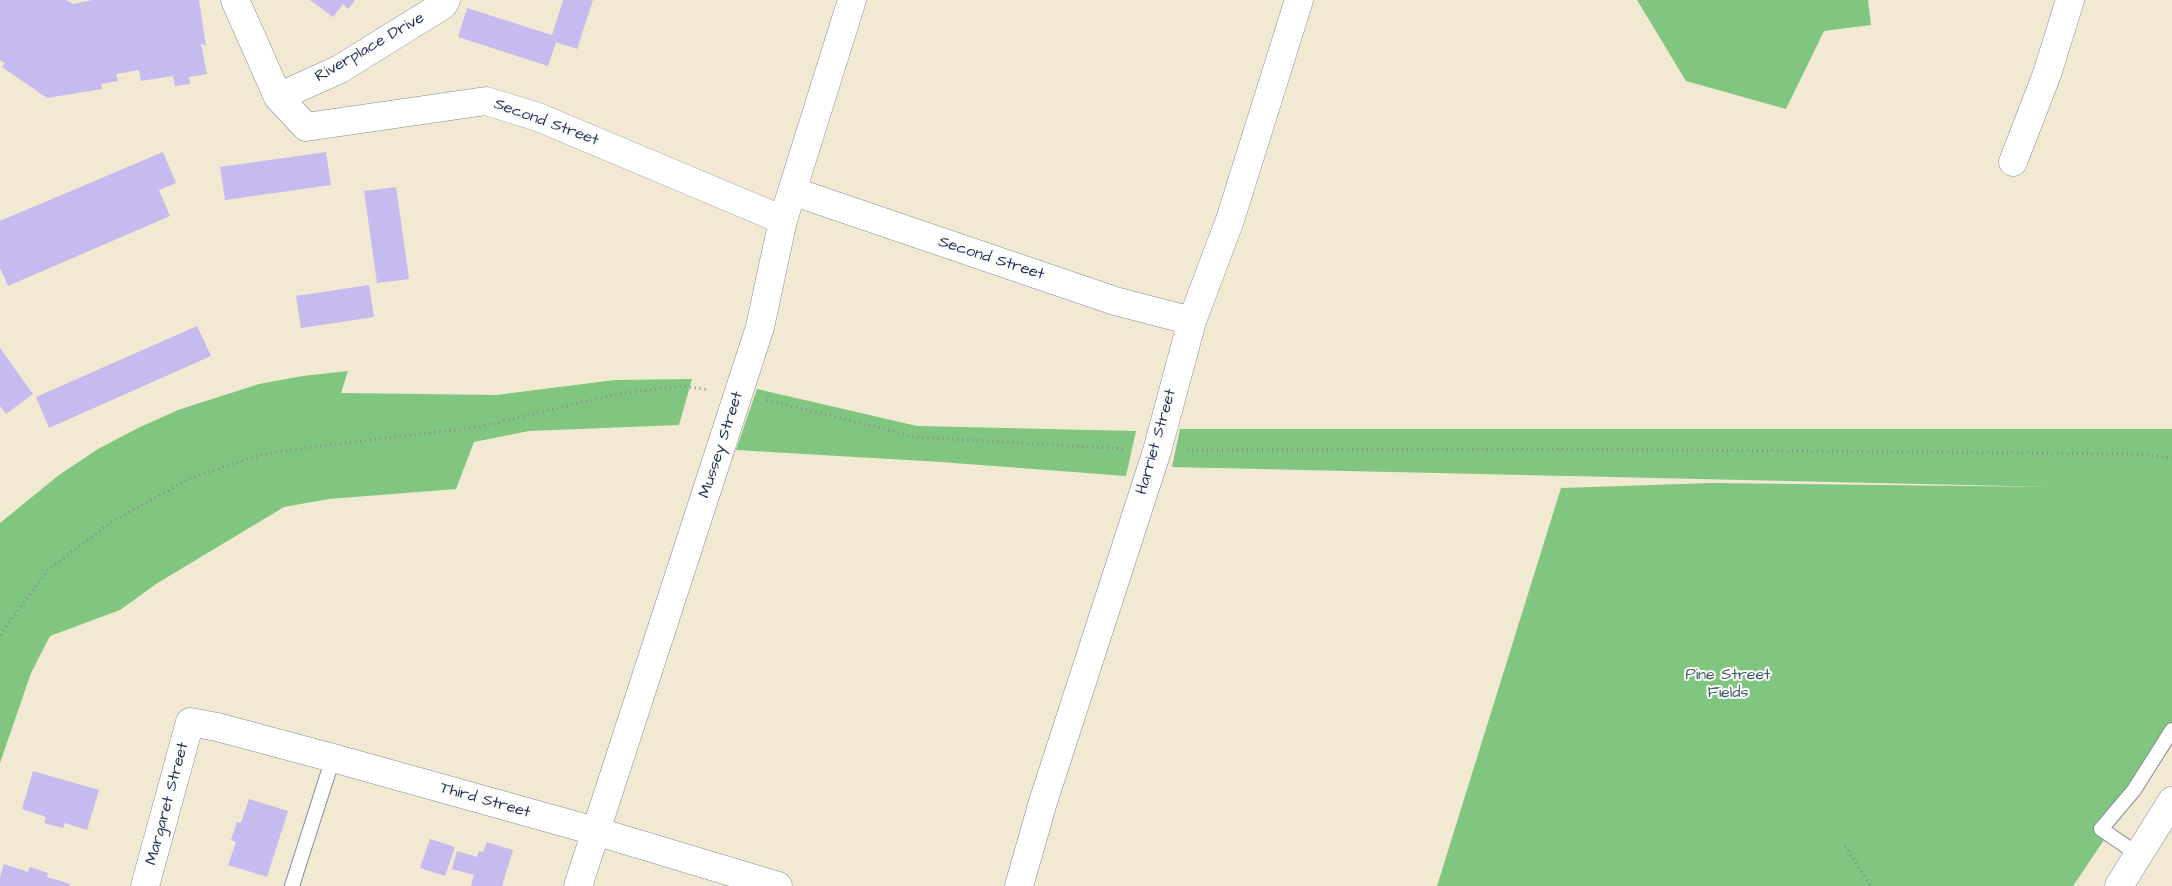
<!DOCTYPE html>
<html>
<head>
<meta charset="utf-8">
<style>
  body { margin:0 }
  canvas { display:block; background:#f1e9d1 }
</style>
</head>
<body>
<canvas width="2172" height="886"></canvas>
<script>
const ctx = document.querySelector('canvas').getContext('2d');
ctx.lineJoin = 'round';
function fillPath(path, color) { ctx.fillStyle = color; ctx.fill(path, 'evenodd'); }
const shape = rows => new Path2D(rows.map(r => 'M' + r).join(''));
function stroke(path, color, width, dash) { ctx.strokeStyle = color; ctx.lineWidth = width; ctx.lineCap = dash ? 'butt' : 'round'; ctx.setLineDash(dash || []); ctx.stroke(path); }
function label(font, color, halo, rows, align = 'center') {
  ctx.font = font + ' "Architects Daughter",sans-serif'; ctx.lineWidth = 4; ctx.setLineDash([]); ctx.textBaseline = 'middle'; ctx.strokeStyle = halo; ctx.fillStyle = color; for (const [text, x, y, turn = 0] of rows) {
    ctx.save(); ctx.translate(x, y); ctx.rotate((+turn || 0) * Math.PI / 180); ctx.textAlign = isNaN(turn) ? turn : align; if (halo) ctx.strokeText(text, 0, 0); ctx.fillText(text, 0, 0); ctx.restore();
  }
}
fillPath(shape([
  [1637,0,1868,0,1871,25,1824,31,1786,109,1686,81],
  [348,371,341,393,496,395,615,380,692,379,679,425,529,431,474,442,456,489,329,499,284,507,156,584,120,610,50,636,31,673,0,763,0,523,59,475,98,449,138,428,178,410,259,384,303,376],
  [757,389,917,426,1136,431,1126,476,941,462,736,450],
  [1180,429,2172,429,2172,739,2073,886,1437,886,1561,488,1712,483,2052,487,1172,467]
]), '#81c680');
fillPath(shape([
  [0,0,66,0,73,4,92,0,199,0,206,46,201,44,207,74,189,77,190,84,175,86,173,76,141,81,139,70,116,74,118,81,101,84,102,89,47,98,2,67,5,63,0,60],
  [310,0,355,0,348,9,343,4,333,17],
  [563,0,593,0,577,49,556,42,548,66,458,37,467,8,552,35],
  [163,152,176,183,159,190,170,216,8,286,0,268,0,221],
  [326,152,331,185,225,200,220,167],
  [396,187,409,279,377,283,364,191],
  [369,285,374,317,301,328,296,296],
  [197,326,211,356,49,428,36,397],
  [0,348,33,394,6,414,0,406],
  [33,771,99,790,87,830,65,823,63,828,44,823,46,817,22,809],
  [249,799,288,811,267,877,228,865,236,842,231,840,237,822,241,823],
  [430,839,455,847,445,876,420,868],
  [487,842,513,850,502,886,471,886,474,875,452,869,457,851,477,857,479,851,483,852],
  [4,864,28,872,30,867,48,873,47,877,70,884,69,886,0,886,0,877]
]), '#c7baef');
const lane = shape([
  [2139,855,2101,829,2134,790,2172,730],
  [292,886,333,758]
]);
const street = shape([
  [235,0,278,97,340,69,443,5,446,0],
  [278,97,306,127,486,101,538,117,783,220],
  [2013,162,2047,74,2070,0],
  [792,191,1115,301,1192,321],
  [145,886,190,722,217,727,333,758,595,831,778,886],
  [578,886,760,327,783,220,852,0],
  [1019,886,1043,802,1157,451,1192,321,1230,220,1299,0],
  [2119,886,2172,801]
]);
stroke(lane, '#868c98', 16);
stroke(street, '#868c98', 29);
stroke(shape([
  [767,400,916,437,1126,449],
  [1187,450,1559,449,2137,454,2172,458],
  [0,635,48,570,113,521,191,478,260,455,311,447,479,427,618,394,683,386,709,390],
  [1845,846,1871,886]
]), '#868c98', 3, [1, 4]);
stroke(lane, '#fff', 14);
stroke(street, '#fff', 28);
label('16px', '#1b2f5e', '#fdfcf7', [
  ["Riverplace Drive",370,48,-30],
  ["Second Street",546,123,20],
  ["Second Street",991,259,18],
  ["Harriet Street",1157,442,-74],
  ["Mussey Street",722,445,-72],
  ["Third Street",485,801,16],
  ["Margaret Street",168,804,-75]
]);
label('16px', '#3a5c68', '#fdfcf7', [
  ["Pine Street",1728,676],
  ["Fields",1728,694]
]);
</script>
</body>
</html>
